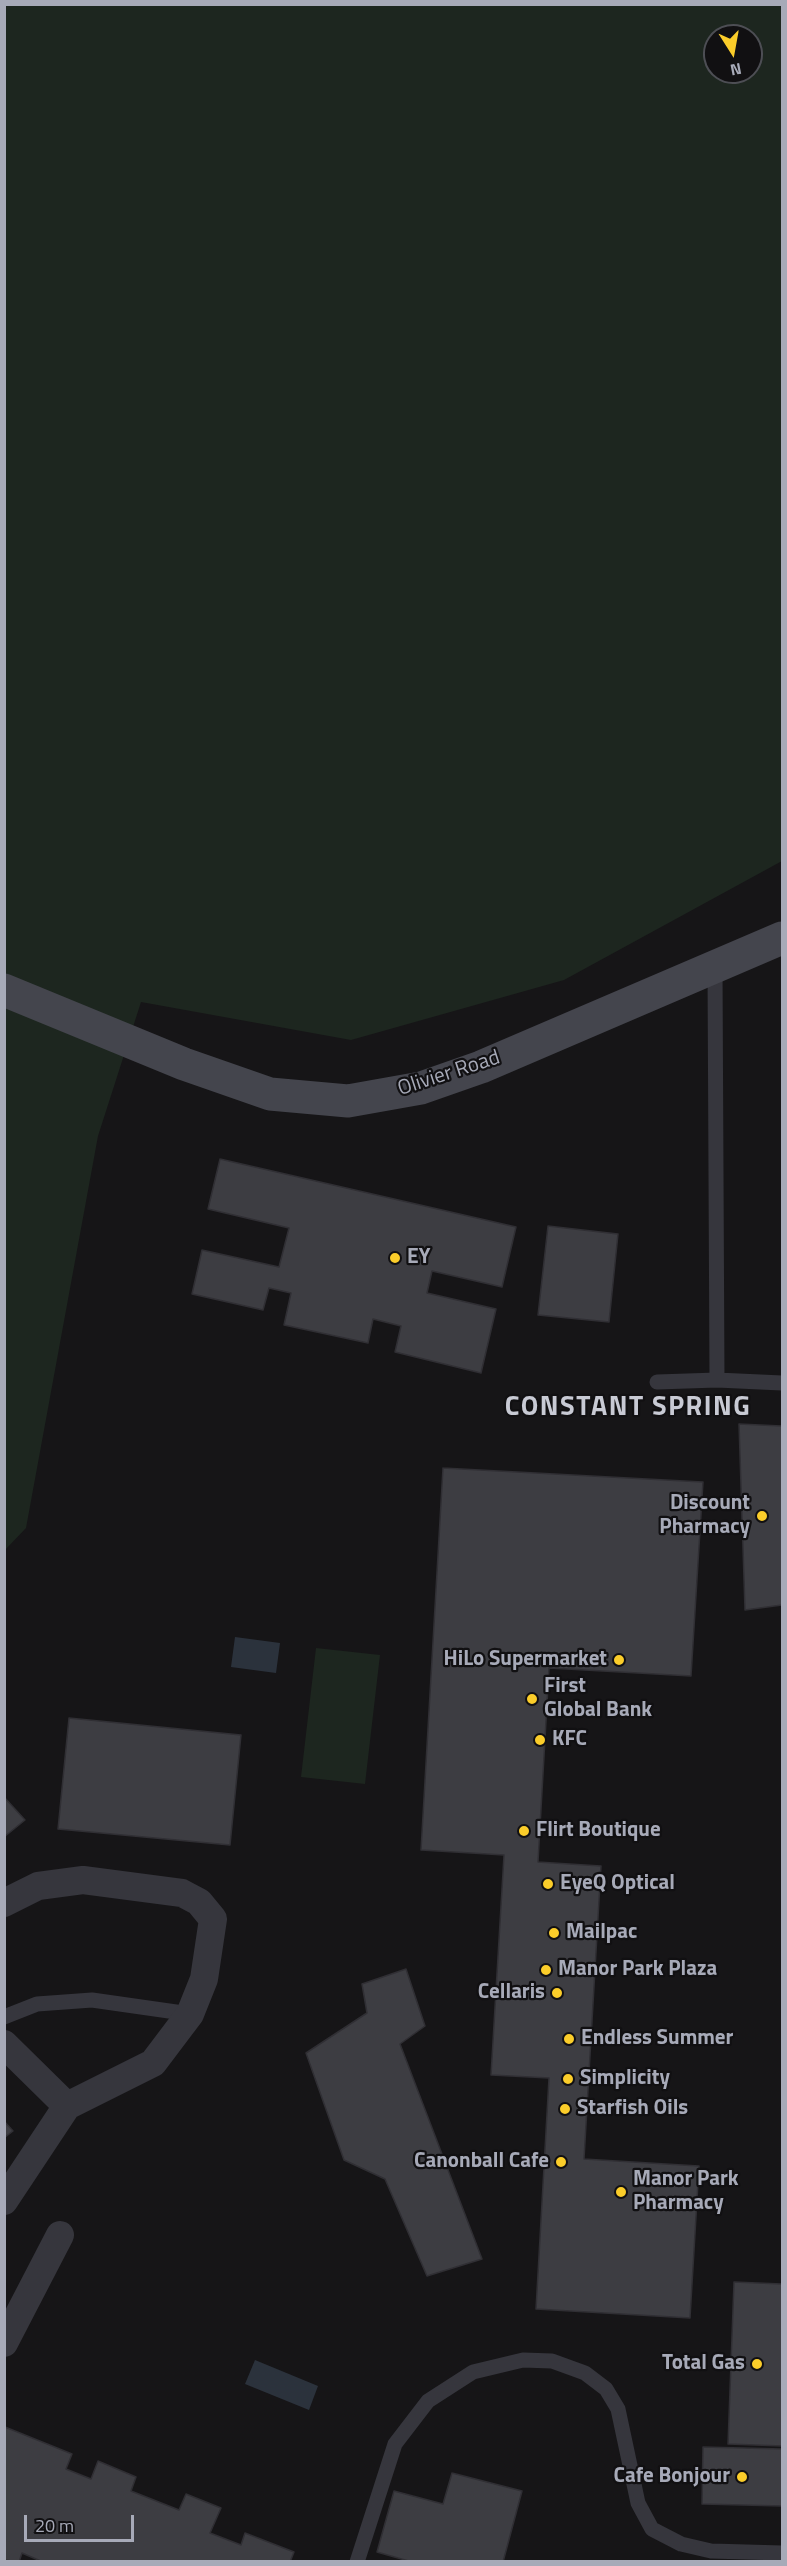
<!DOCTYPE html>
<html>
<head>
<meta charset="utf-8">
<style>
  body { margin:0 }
  #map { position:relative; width:787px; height:2566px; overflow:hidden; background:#161517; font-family:"Titillium Web",sans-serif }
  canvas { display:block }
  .frame { position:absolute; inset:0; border:6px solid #a7aab8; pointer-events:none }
  .north { position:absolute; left:703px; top:24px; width:60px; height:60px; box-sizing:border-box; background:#111012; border:2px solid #4d4e54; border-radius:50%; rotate:169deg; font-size:16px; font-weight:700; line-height:24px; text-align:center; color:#a7aab8 }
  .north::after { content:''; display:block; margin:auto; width:21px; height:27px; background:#fbcd2a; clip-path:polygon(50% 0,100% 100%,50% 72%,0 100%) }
  .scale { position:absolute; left:24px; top:2515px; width:110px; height:27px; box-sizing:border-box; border:3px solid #a7aab8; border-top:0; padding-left:8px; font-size:18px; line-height:21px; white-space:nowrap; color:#a7aab8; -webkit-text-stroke:4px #111012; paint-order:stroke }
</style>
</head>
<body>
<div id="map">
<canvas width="787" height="2566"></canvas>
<div class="frame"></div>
<div class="north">N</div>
<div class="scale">20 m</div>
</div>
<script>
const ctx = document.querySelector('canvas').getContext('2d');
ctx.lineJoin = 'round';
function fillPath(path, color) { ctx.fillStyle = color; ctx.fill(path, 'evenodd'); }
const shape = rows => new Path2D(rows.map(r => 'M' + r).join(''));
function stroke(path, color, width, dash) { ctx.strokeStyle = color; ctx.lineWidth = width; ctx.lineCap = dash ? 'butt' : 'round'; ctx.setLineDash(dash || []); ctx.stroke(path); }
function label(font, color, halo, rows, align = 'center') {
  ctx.font = font + ' "Titillium Web",sans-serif'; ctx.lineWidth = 4.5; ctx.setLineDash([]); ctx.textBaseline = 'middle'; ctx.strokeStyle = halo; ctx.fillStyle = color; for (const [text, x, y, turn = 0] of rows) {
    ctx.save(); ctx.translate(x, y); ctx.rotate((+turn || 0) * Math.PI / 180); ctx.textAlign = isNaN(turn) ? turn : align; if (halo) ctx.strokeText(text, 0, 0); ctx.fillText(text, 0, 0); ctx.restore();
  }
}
fillPath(shape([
  [5,5,782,5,782,861,564,980,351,1040,141,1002,98,1136,26,1528,5,1550],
  [715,36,751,36,751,72,715,72],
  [316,1648,380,1655,365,1784,301,1777]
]), '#1d261f');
fillPath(shape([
  [235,1637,280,1643,276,1673,231,1667],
  [255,2360,318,2386,309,2410,245,2384]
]), '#2b323c');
const building = shape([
  [220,1159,516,1227,502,1287,432,1271,427,1293,496,1309,481,1373,395,1352,401,1326,373,1319,368,1343,284,1325,291,1293,269,1288,263,1310,192,1294,202,1250,279,1267,289,1228,208,1209,220,1159],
  [548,1226,618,1234,609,1322,538,1315,548,1226],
  [739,1424,782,1426,782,1605,745,1610,739,1424],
  [443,1468,703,1482,691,1676,549,1668,538,1862,601,1866,584,2159,699,2166,690,2318,536,2309,549,2078,491,2075,504,1855,421,1850,443,1468],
  [69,1718,241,1735,230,1845,58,1829,69,1718],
  [4,1797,25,1820,4,1837,4,1797],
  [406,1969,425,2026,400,2044,482,2259,427,2276,385,2179,344,2160,306,2053,367,2013,362,1984,406,1969],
  [4,2121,13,2131,4,2138,4,2121],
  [734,2282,782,2284,782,2446,728,2444,734,2282],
  [5,2427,72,2454,66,2469,91,2479,98,2461,136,2477,131,2491,179,2510,186,2494,221,2508,210,2533,241,2545,245,2533,294,2552,290,2562,43,2562,22,2553,19,2562,4,2560,5,2427],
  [703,2447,782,2449,782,2506,702,2504,703,2447],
  [452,2473,522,2491,503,2562,412,2562,377,2552,394,2491,443,2504,452,2473]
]);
fillPath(building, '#3d3d42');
stroke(building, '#302f34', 1.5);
stroke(shape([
  [715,968,717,1380],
  [657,1382,717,1380,782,1383],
  [4,2017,37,2004,92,2000,190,2014],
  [357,2562,395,2444,428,2401,473,2372,523,2360,552,2361,585,2373,606,2389,618,2409,638,2503,652,2529,681,2544,711,2551,782,2553]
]), '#36363d', 15);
stroke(shape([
  [4,1903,38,1886,83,1880,182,1893,199,1902,213,1919,204,1979,190,2014,153,2063,67,2106],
  [4,2044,67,2106],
  [4,2201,67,2106],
  [4,2343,60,2235]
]), '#36363d', 28);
stroke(shape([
  [4,990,184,1064,270,1094,348,1101,421,1088,481,1067,782,938]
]), '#44454d', 33);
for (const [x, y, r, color] of [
  [395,1258,6,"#fbcd2a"],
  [762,1516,6,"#fbcd2a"],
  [619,1660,6,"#fbcd2a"],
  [532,1699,6,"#fbcd2a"],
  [540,1740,6,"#fbcd2a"],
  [524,1831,6,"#fbcd2a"],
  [548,1884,6,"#fbcd2a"],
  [554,1933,6,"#fbcd2a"],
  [546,1970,6,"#fbcd2a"],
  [557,1993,6,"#fbcd2a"],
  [569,2039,6,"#fbcd2a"],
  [568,2079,6,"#fbcd2a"],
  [565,2109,6,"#fbcd2a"],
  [561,2162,6,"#fbcd2a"],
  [621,2192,6,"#fbcd2a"],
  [757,2364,6,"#fbcd2a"],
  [742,2477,6,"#fbcd2a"]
]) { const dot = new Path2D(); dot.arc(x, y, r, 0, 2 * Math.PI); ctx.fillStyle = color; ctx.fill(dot); stroke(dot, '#111012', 2); }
label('21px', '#a7aab8', '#111012', [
  ["Olivier Road",449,1074,-18]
]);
label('bold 21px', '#a7aab8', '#111012', [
  ["EY",407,1258],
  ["Discount",750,1504,"right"],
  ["Pharmacy",750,1528,"right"],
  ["HiLo Supermarket",607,1660,"right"],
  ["First",544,1687],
  ["Global Bank",544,1711],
  ["KFC",552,1740],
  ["Flirt Boutique",536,1831],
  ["EyeQ Optical",560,1884],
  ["Mailpac",566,1933],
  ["Manor Park Plaza",558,1970],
  ["Cellaris",545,1993,"right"],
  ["Endless Summer",581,2039],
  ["Simplicity",580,2079],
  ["Starfish Oils",577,2109],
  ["Canonball Cafe",549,2162,"right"],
  ["Manor Park",633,2180],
  ["Pharmacy",633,2204],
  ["Total Gas",745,2364,"right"],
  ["Cafe Bonjour",730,2477,"right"]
], 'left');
ctx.letterSpacing = '1.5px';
label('bold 27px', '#c8cad4', '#111012', [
  ["CONSTANT SPRING",628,1408]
]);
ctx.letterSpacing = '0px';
</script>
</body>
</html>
